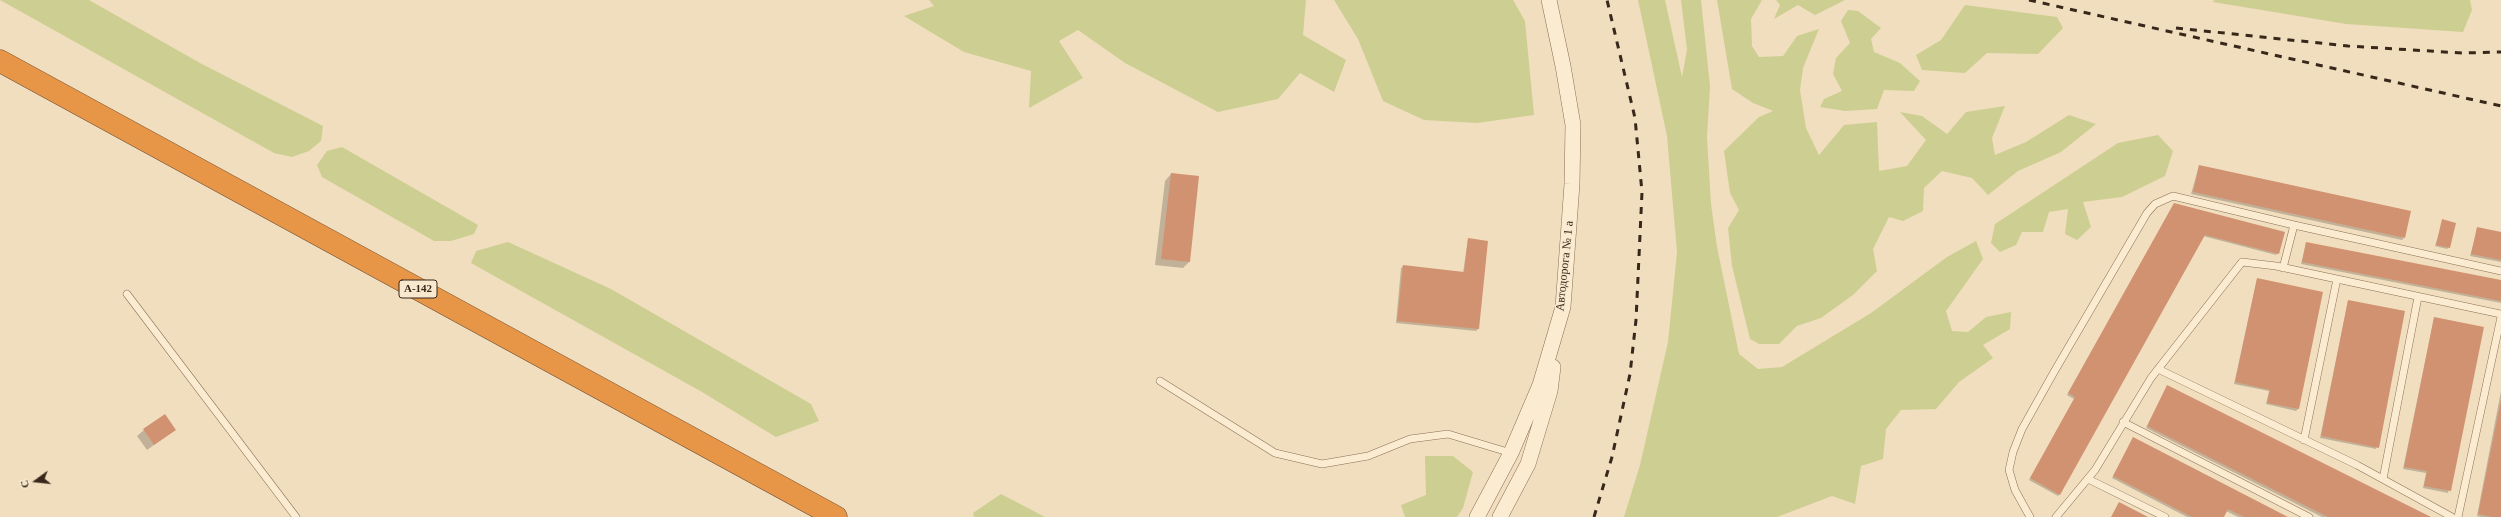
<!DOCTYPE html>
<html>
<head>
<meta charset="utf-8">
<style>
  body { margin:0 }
  #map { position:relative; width:2501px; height:517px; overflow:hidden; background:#f1debe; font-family:Georgia,serif }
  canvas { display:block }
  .north { position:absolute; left:16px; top:461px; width:40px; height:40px; -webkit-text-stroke:3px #f8e9ce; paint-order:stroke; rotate:255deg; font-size:11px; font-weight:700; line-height:16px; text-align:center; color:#38271b }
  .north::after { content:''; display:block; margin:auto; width:14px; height:18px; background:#38271b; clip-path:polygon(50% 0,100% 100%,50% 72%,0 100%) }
</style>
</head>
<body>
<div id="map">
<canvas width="2501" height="517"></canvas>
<div class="north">С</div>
</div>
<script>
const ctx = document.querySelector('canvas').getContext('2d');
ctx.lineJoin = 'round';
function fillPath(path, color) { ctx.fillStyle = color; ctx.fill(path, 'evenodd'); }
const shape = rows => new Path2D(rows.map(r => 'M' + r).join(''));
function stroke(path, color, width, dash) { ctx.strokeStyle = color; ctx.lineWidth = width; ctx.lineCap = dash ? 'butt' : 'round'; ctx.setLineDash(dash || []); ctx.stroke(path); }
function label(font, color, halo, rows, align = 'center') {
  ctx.font = font + ' Georgia,serif'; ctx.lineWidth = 3; ctx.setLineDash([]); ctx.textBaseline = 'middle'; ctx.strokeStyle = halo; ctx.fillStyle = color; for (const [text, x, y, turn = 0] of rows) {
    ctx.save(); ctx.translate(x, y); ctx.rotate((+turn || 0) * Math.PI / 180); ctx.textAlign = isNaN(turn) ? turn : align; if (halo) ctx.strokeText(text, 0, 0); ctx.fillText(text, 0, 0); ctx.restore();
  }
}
fillPath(shape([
  [0,0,89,0,200,63,323,126,321,141,309,151,292,157,274,153],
  [929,0,1306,0,1303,35,1346,60,1334,92,1300,73,1278,99,1218,112,1125,63,1078,30,1059,41,1083,78,1029,108,1031,71,964,52,904,16,934,6],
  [1334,0,1513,0,1525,21,1534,115,1477,123,1424,120,1383,101,1358,39],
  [1638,0,1665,0,1682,77,1687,50,1681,0,1701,0,1710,86,1707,137,1711,204,1717,247,1739,354,1758,369,1782,367,1871,313,1947,257,1976,241,1983,259,1946,311,1952,331,1968,332,1986,317,2011,312,2010,329,1983,345,1993,358,1959,382,1936,409,1901,410,1886,429,1883,459,1861,466,1855,504,1832,496,1777,517,1624,517,1640,465,1668,342,1677,252,1667,136],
  [1717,0,1762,0,1751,19,1752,46,1759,57,1783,56,1797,36,1819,29,1803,68,1800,90,1806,128,1819,155,1844,125,1877,122,1879,171,1907,166,1926,140,1900,112,1922,116,1947,134,1966,112,2005,106,1992,138,1995,155,2026,142,2069,115,2096,124,2061,152,2018,171,1988,195,1972,178,1942,171,1924,188,1923,211,1903,221,1889,217,1873,249,1877,271,1853,295,1821,318,1797,326,1779,344,1759,344,1750,339,1732,266,1728,228,1739,210,1730,193,1724,151,1759,117,1773,111,1753,103,1732,89],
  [1776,0,1845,0,1815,15,1798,5,1774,19,1780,5],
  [2214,0,2470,0,2472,10,2463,32,2346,24,2213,2],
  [1965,5,2057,17,2063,28,2038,54,1987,53,1965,73,1922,70,1916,55,1941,40],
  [1848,10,1858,11,1881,28,1871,39,1874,52,1900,63,1920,81,1914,91,1884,90,1877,109,1845,111,1820,107,1824,99,1842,91,1833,74,1836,58,1850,43,1841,21],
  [2158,135,2173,151,2165,176,2122,197,2083,202,2091,227,2077,240,2065,234,2068,209,2049,212,2043,232,2022,232,2016,245,2000,252,1991,243,1995,224,2118,143],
  [342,147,478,225,474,234,451,241,434,241,322,177,317,165,327,151],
  [508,242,611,289,811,404,819,421,776,437,702,392,471,263,476,251],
  [1425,456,1453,456,1473,472,1463,508,1457,517,1405,517,1401,505,1426,495],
  [1001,494,1045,517,974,517,973,513]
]), '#cccf91');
fillPath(shape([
  [2199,166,2404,238,2402,240,2191,194],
  [1171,174,1189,262,1183,268,1155,265,1165,181],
  [2174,204,2278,253,2276,255,2203,236,2058,496,2029,480,2074,399,2067,395],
  [2443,221,2449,247,2447,249,2435,246],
  [2478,228,2501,233,2501,262,2470,256],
  [1468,239,1478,329,1476,331,1396,323,1401,268,1403,266,1463,273],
  [2306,243,2501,281,2501,303,2301,264],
  [2257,279,2298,409,2296,411,2266,404,2269,391,2234,384],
  [2348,301,2404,311,2376,449,2320,438],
  [2434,318,2483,328,2448,493,2423,488,2426,473,2403,469],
  [2168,386,2428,517,2322,517,2146,428],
  [2501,391,2501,517,2481,517,2477,516],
  [144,430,175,430,147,450,137,436],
  [2133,439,2285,517,2238,517,2226,511,2223,517,2187,517,2112,478]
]), '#0003');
fillPath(shape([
  [2199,165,2411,211,2405,238,2193,192],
  [1171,173,1199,176,1190,262,1161,259],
  [2174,203,2285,232,2279,254,2205,235,2060,495,2030,478,2075,397,2068,393],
  [2442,219,2456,223,2450,248,2436,245],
  [2477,227,2501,232,2501,260,2471,254],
  [1468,238,1488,241,1479,329,1397,321,1403,265,1464,272],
  [2306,242,2501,280,2501,301,2302,262],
  [2257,278,2323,292,2299,409,2267,403,2270,390,2235,382],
  [2348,300,2405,311,2379,448,2321,436],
  [2434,317,2484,327,2451,491,2424,486,2427,471,2404,467],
  [2167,385,2431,517,2328,517,2147,426],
  [2501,400,2501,517,2492,517,2478,514],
  [165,414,176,430,154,445,143,429],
  [2133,437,2288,517,2244,517,2228,509,2224,517,2192,517,2113,476],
  [2119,502,2148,517,2111,517]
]), '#d19271');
const lane = shape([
  [2283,268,2294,225,2501,271],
  [127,294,296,517],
  [2158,369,2357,465,2452,517],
  [1160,381,1275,453,1322,464,1368,456,1410,439,1448,434,1511,453],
  [2123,422,2309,517],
  [2304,440,2337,279],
  [2088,479,2165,517],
  [2383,479,2418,297],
  [2030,517,2015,490,2009,470,2013,452,2022,429,2054,372,2147,213,2155,204,2173,196,2294,225],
  [2056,517,2095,470,2151,378,2242,262,2276,266,2501,314],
  [2458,517,2501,317]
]);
const street = shape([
  [1477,517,1511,453,1540,385,1563,307,1572,184,1573,125,1563,66,1549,0],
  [1500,517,1528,464,1550,391,1553,367]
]);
const highway = shape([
  [0,61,836,517]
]);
stroke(lane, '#8a6e55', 8);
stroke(street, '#8a6e55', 16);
stroke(highway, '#573c2a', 23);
stroke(lane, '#fbecd1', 7);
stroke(street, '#fbecd1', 15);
stroke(highway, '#e79647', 22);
stroke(shape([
  [2029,0,2501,106],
  [2176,28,2348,46,2462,53,2501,52],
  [1594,517,1612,457,1630,374,1636,320,1642,192,1635,118,1607,0]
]), '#38271b', 3, [7, 7]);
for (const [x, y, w] of [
  [418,289,38]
]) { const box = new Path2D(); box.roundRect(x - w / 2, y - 9, w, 18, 3); ctx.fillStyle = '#f8e9ce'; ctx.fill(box); stroke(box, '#38271b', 1); }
label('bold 11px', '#38271b', null, [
  ["А-142",418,289]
]);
label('12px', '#38271b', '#f8e9ce', [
  ["Автодорога № 1 а",1565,266,-84]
]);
</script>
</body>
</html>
